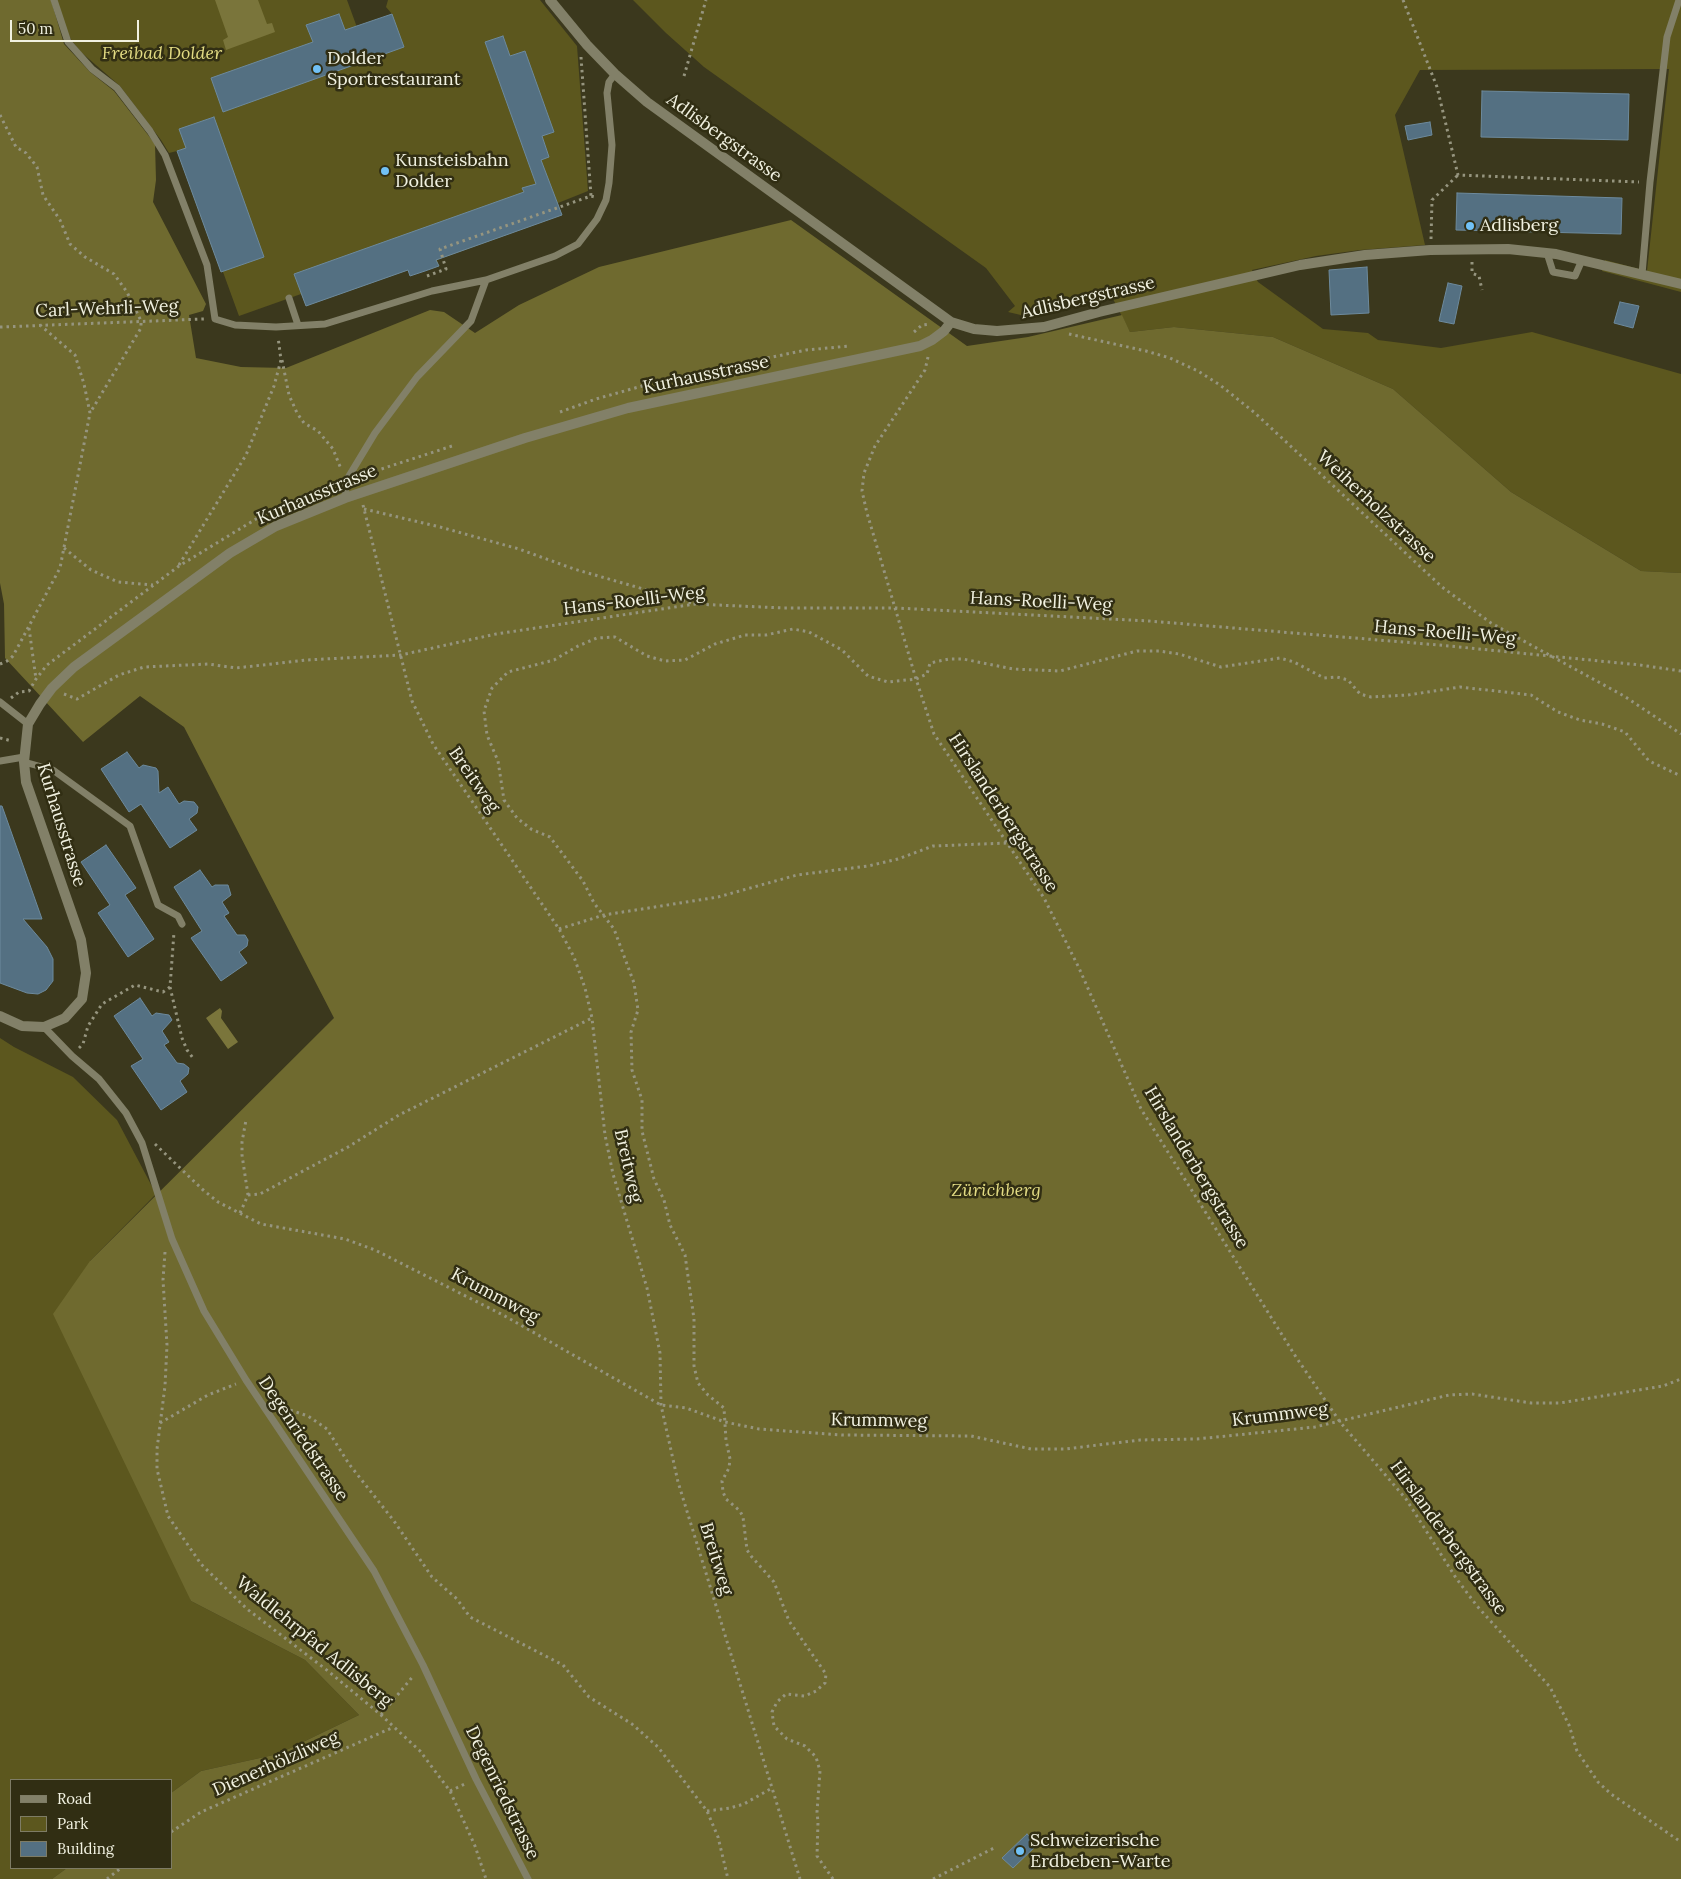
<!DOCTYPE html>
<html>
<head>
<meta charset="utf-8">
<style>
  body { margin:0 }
  #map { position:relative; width:1681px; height:1879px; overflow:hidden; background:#3b381d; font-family:Lora,serif }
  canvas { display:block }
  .legend { position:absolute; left:10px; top:1779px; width:162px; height:90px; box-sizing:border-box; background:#312e13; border:1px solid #7e7c65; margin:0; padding:6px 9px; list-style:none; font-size:15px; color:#f1f1e0 }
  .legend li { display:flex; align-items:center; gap:10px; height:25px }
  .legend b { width:25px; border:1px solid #7e7c65 }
  .scale { position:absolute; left:10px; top:20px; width:129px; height:22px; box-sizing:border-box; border:2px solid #f1f1e0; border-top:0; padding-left:6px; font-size:15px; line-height:18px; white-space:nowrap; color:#f1f1e0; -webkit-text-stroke:4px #312e13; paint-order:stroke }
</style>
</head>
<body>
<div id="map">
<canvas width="1681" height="1879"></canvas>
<ul class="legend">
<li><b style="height:6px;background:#828068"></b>Road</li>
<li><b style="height:14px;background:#5c571e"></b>Park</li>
<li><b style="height:14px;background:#547082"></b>Building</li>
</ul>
<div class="scale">50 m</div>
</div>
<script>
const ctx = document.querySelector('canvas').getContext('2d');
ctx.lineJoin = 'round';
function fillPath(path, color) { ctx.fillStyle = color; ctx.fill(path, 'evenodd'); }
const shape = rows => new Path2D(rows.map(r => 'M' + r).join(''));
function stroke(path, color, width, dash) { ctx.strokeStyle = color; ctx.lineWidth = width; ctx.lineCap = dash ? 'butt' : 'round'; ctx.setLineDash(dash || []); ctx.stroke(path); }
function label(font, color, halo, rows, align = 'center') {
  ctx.font = font + ' Lora,serif'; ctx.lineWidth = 5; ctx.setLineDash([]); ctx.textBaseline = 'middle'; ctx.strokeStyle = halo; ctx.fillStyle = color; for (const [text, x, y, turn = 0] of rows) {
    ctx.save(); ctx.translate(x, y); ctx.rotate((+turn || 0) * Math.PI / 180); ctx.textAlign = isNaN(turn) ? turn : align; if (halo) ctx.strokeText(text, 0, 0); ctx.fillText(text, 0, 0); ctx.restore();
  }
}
fillPath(shape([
  [57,0,347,0,358,30,390,19,392,14,386,7,388,0,540,0,577,46,588,191,558,203,562,215,437,260,439,266,408,270,306,306,301,294,239,316,223,272,221,272,177,151,169,153,161,140,120,86,81,52,72,41,65,28],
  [633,0,1681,0,1681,292,1602,271,1605,260,1647,271,1669,69,1420,70,1395,115,1425,245,1360,250,1316,256,1252,270,1258,282,1323,329,1368,333,1378,340,1441,348,1532,332,1681,374,1681,573,1641,571,1511,492,1393,389,1273,337,1174,327,1130,332,1111,295,1025,316,1008,312,1015,306,986,268,704,67,666,33],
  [0,1038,14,1047,73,1077,117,1120,156,1194,90,1261,191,1601,305,1660,359,1715,278,1754,201,1771,171,1793,171,1780,11,1780,11,1868,67,1868,52,1879,0,1879]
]), '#5c571e');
fillPath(shape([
  [0,0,51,0,64,44,90,72,114,91,155,144,156,180,153,202,206,304,203,311,189,315,196,358,241,367,286,368,430,310,444,312,475,333,519,305,599,267,791,220,967,346,1028,337,1122,315,1130,332,1174,327,1273,337,1393,389,1511,492,1641,571,1681,573,1681,1879,52,1879,67,1868,171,1868,171,1793,201,1771,278,1754,359,1715,305,1660,191,1601,53,1314,90,1261,334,1018,184,727,140,696,83,742,5,658,4,604,0,583]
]), '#6f6a2f');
fillPath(shape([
  [215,0,258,0,267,24,272,23,275,32,226,50,223,40,228,37],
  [220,1008,222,1011,221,1018,238,1042,228,1049,206,1018]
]), '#7a753b');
const building = shape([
  [339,14,345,30,392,14,404,47,223,112,211,78,313,42,306,25,339,14],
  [503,36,510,56,525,51,554,132,542,136,549,157,541,160,562,215,436,260,439,266,425,271,410,276,408,270,306,306,294,274,524,192,522,188,536,184,485,42,503,36],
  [1482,91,1629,94,1628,140,1481,137,1482,91],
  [214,117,264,257,221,272,177,151,186,148,179,129,214,117],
  [1430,122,1432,135,1408,140,1405,126,1430,122],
  [1457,193,1622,198,1621,234,1456,230,1457,193],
  [1367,267,1369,313,1331,315,1329,270,1367,267],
  [1448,283,1462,286,1454,324,1439,321,1448,283],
  [1620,302,1639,306,1633,328,1614,323,1620,302],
  [127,752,139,768,143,765,156,768,158,771,159,793,168,787,179,804,184,801,194,802,198,807,197,813,189,819,197,830,170,848,141,804,129,812,101,769,127,752],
  [0,806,2,806,42,919,23,919,47,947,53,959,53,981,46,990,38,994,27,993,0,983,0,806],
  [106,845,136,888,125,895,154,939,128,957,98,913,110,905,81,862,106,845],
  [200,870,212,887,215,885,228,885,231,895,222,902,229,913,224,916,237,935,245,935,248,940,247,946,239,952,247,963,221,981,191,938,202,931,174,887,200,870],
  [140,998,152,1016,156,1013,169,1015,172,1020,162,1031,169,1042,164,1045,177,1063,184,1064,189,1068,188,1074,180,1081,187,1092,161,1110,131,1066,143,1059,114,1016,140,998],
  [1027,1834,1037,1845,1013,1868,1002,1858,1027,1834]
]);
fillPath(building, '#547082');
stroke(building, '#6d8a9d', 1);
stroke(shape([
  [1403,0,1437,87,1458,175,1639,182],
  [581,57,591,196],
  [684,76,706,0],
  [0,115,16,147,26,153,37,167,43,195,60,220,70,244,85,257,114,274,127,292,141,321,141,328,90,413],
  [1431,239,1432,200,1458,175],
  [1472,262,1472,273,1479,276,1482,290],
  [427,276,446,269,440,249,591,196,595,197],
  [0,327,204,319],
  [914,332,922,325,930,324],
  [1069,334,1146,351,1170,358,1198,371,1220,385,1255,413,1442,587,1491,623,1624,696,1681,734],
  [928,357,925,370,875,446,864,473,862,491,867,513,916,679,934,734,1044,898,1079,968,1141,1109,1294,1354,1340,1422,1406,1499,1456,1578,1477,1606,1550,1687,1569,1725,1577,1751,1598,1782,1611,1794,1681,1842],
  [282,360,289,395,297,413,304,423,318,431,333,449,341,469],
  [560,412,596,399,667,379,806,350,850,346],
  [363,475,452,446],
  [363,505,412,701,433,744,559,929,574,957,585,988,592,1018,605,1135,613,1174,647,1288,660,1353,661,1405,678,1482,800,1879],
  [364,509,440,527,519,549,574,569,692,603],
  [64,548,91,570,118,582,153,585],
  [179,565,246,455,274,386,281,360,278,337],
  [29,628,36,679],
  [0,664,7,661,13,656,60,568,90,413,84,384,75,355,40,325],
  [64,694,77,699,119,675,144,667,208,664,236,668,306,660,401,655,496,634,695,604,784,608,896,608,1149,621,1439,645,1640,665,1681,671],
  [11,698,19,692,29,691,36,679,47,665,179,566,261,516,314,491,336,484],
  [0,738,12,741],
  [559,929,604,915,718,897,797,875,868,866,898,859,933,846,1007,843],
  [170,987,182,1038,187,1050,193,1058],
  [79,1048,83,1044,88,1026,102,1004,135,985,163,992,170,987,174,932],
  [155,1144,202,1189,218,1202,261,1224,345,1239,375,1250,503,1315,661,1405,686,1408,725,1422,759,1429,842,1435,971,1436,1031,1449,1065,1449,1140,1440,1197,1439,1315,1427,1449,1395,1472,1394,1531,1403,1560,1403,1663,1386,1681,1379],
  [248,1195,260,1194,348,1147,399,1115,592,1018],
  [240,1213,248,1195,242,1155,242,1142,246,1120],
  [165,1252,163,1280,167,1345,165,1386,157,1449,157,1469,168,1516,201,1564,247,1609,328,1671,381,1715,420,1751,450,1791,475,1846,486,1879],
  [278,1406,308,1416,327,1429,349,1464,394,1521,432,1577,457,1599,470,1617,563,1665,589,1697,632,1724,658,1747,707,1811,718,1837,728,1879],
  [160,1423,208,1395,236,1384],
  [381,1715,414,1675],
  [450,1791,467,1783],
  [707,1811,730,1808,744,1804,772,1788],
  [171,1832,201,1812,394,1727],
  [107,1879,121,1868],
  [833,1879,817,1856,818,1822,817,1812,820,1771,816,1757,805,1746,787,1739,774,1726,772,1712,777,1702,786,1694,805,1696,816,1691,825,1683,826,1674,789,1621,774,1582,751,1556,747,1550,743,1517,740,1511,726,1499,723,1492,722,1481,729,1468,730,1459,726,1440,724,1408,708,1395,698,1383,694,1366,694,1319,685,1255,670,1225,664,1200,654,1179,642,1131,642,1100,632,1070,631,1032,638,1010,634,983,614,929,594,903,583,881,550,837,531,829,517,818,504,800,498,761,487,735,484,711,492,688,508,672,554,660,578,646,597,638,615,637,647,656,665,661,685,660,715,644,745,635,766,635,793,629,809,632,842,650,868,676,888,682,916,679,927,674,930,663,949,659,963,659,1013,669,1060,671,1137,651,1159,651,1179,654,1221,667,1280,658,1294,662,1324,678,1337,677,1348,680,1360,694,1371,697,1408,695,1460,687,1531,695,1558,712,1580,720,1602,724,1625,732,1649,761,1681,776],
  [933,1879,994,1848]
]), '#96957f', 3, [2.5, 4]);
stroke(shape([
  [54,0,68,42,92,69,117,88,150,131,165,155,207,265,215,319,235,325,276,327,325,324,432,291,486,280,555,256,578,244,597,219,606,200,609,183,612,145,607,93,609,82,615,74],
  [1547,253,1553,272,1575,276,1582,260],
  [1642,274,1650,182,1667,37,1679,0],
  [289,298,298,325],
  [345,498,346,481,375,433,417,377,471,321,486,280],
  [0,702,28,724],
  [0,761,24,757],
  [24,762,53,770,130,826,158,905,178,916,182,924],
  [44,1027,72,1056,99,1079,126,1113,142,1143,172,1239,204,1311,246,1380,374,1571,423,1665,476,1779,528,1879]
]), '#828068', 7);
stroke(shape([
  [550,0,587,45,615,74,647,102,940,314,951,322,974,329,997,331,1044,327,1099,312,1300,265,1365,255,1430,250,1508,249,1556,254,1681,284],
  [0,1016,22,1026,44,1027,65,1018,82,999,86,973,81,940,26,782,24,762,28,724,40,704,52,688,74,667,230,553,276,526,345,498,525,438,628,408,920,346,932,340,944,331,951,322]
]), '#828068', 10);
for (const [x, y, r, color] of [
  [317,69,5,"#71c1f5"],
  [385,171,5,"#71c1f5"],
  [1470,226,5,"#71c1f5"],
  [1020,1851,5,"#71c1f5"]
]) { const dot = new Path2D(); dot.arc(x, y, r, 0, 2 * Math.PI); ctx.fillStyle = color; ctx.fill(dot); stroke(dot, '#312e13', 2); }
label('italic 18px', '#e2db83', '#312e13', [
  ["Freibad Dolder",162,54],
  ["Zürichberg",996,1191]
]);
label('18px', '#f1f1e0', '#312e13', [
  ["Dolder",327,59],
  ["Sportrestaurant",327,80],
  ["Kunsteisbahn",395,161],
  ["Dolder",395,182],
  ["Adlisberg",1480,226],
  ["Schweizerische",1030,1841],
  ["Erdbeben-Warte",1030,1862]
], 'left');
label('18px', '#f1f1e0', '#312e13', [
  ["Adlisbergstrasse",724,138,36],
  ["Adlisbergstrasse",1088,298,-13],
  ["Carl-Wehrli-Weg",107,309,-2],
  ["Kurhausstrasse",706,375,-12],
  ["Kurhausstrasse",317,495,-23],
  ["Weiherholzstrasse",1376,507,43],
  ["Hans-Roelli-Weg",634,601,-7],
  ["Hans-Roelli-Weg",1041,602,3],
  ["Hans-Roelli-Weg",1445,633,5],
  ["Breitweg",474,780,55],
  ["Hirslanderbergstrasse",1003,813,57],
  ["Kurhausstrasse",61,825,73],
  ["Breitweg",628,1166,77],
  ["Hirslanderbergstrasse",1196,1168,59],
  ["Krummweg",495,1296,28],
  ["Krummweg",1280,1415,-7],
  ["Krummweg",879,1421,1],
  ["Degenriedstrasse",303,1439,56],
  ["Hirslanderbergstrasse",1448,1538,54],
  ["Breitweg",716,1559,73],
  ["Waldlehrpfad Adlisberg",314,1642,39],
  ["Dienerhölzliweg",276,1764,-24],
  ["Degenriedstrasse",502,1793,64]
]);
</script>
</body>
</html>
